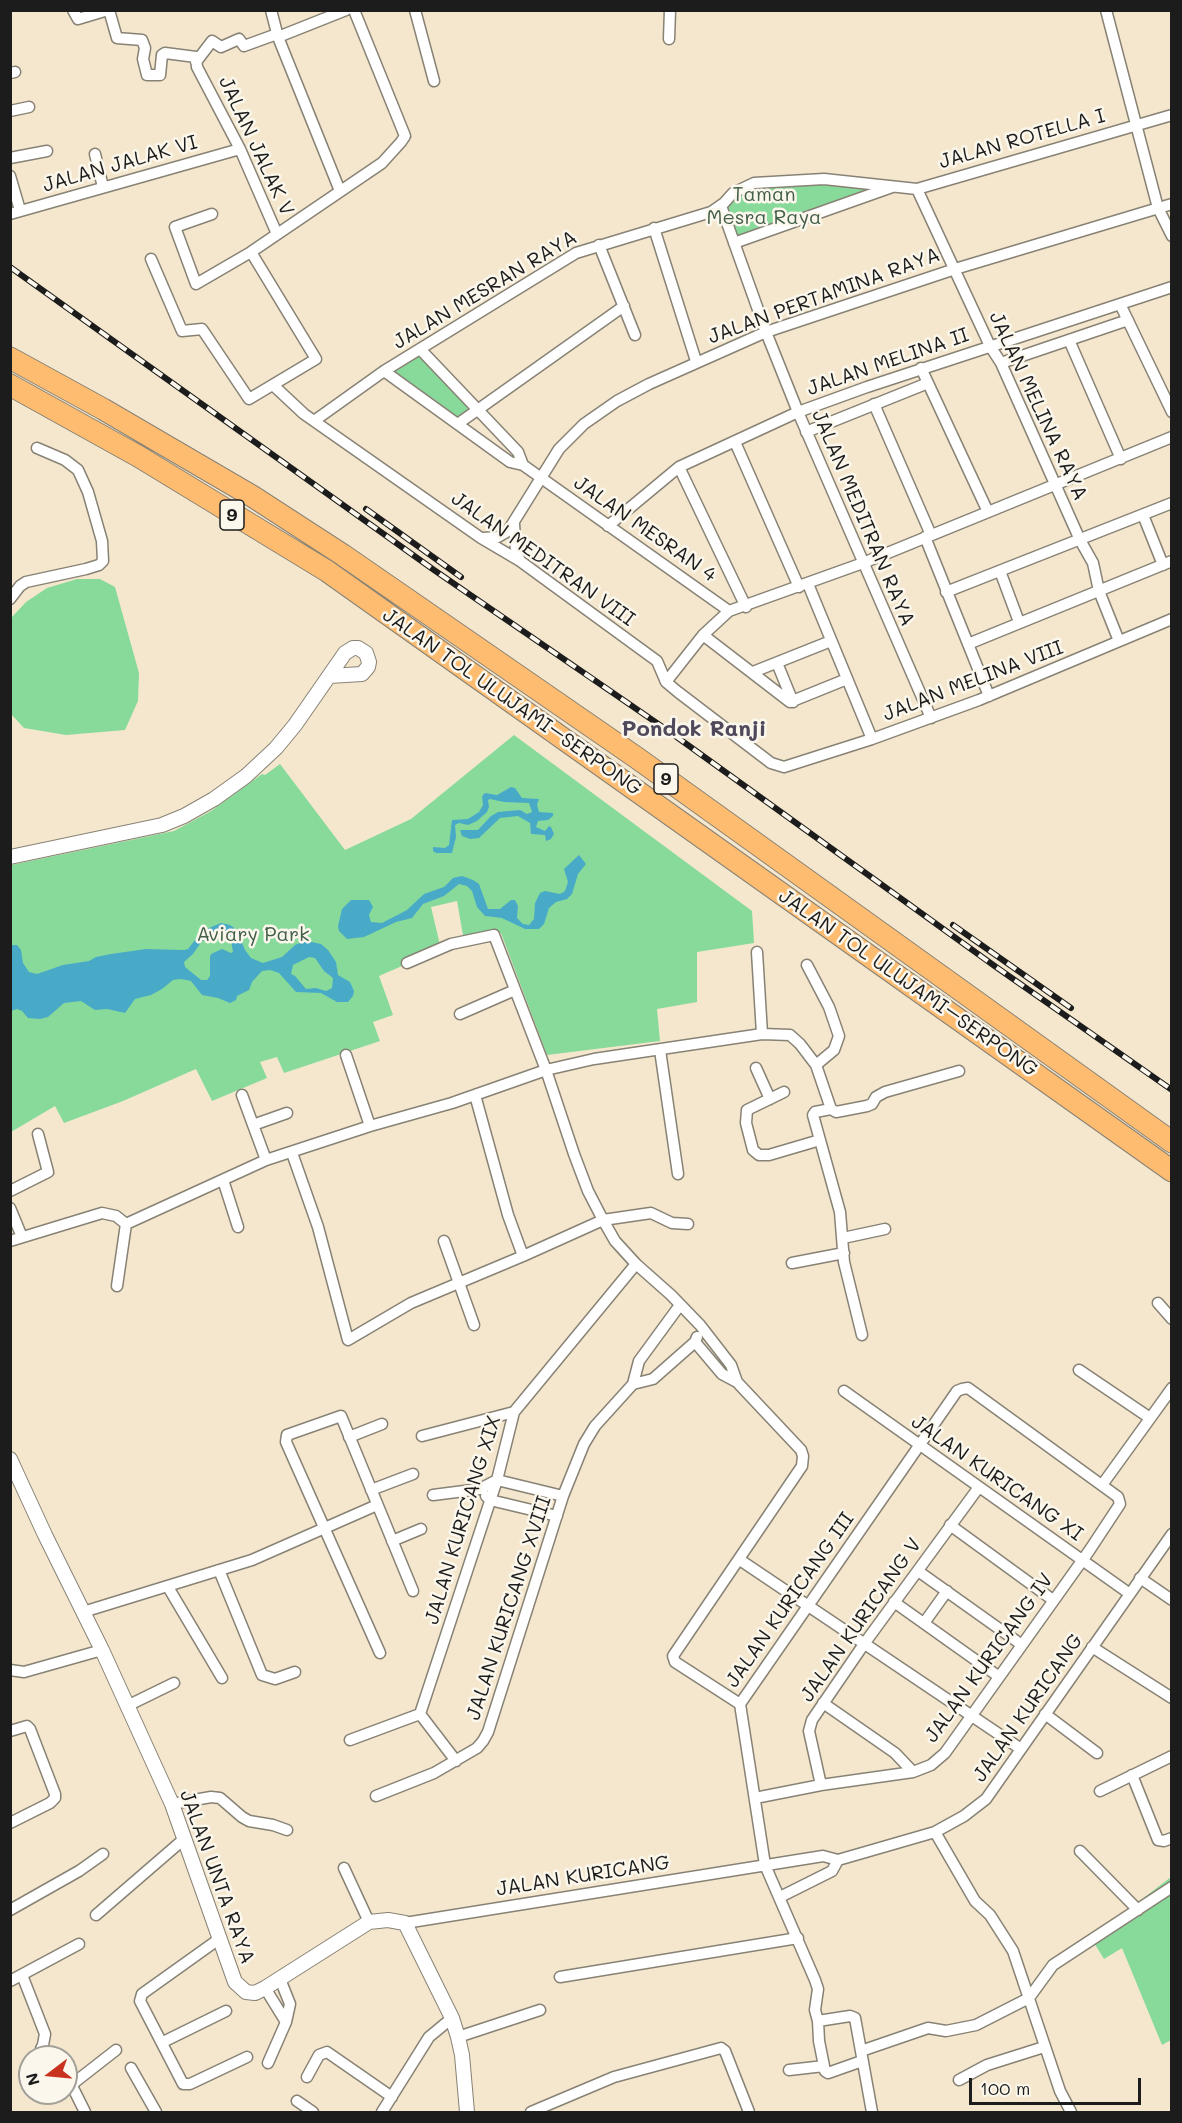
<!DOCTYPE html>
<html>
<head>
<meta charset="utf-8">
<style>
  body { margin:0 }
  #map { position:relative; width:1182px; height:2123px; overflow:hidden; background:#f4e7ce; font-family:Mali,sans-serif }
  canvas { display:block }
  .frame { position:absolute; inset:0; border:12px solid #1c1c1c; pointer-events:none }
  .north { position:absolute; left:18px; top:2045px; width:60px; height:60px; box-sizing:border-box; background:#fbf7ec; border:2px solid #a29f99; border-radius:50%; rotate:254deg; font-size:16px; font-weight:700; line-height:24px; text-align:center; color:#1c1c1c }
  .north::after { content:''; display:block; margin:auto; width:21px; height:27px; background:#c8321e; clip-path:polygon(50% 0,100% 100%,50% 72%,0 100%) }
  .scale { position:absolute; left:969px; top:2078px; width:172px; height:27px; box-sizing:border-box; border:3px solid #1c1c1c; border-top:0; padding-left:8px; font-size:18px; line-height:21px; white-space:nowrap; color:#1c1c1c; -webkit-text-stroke:4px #fbf7ec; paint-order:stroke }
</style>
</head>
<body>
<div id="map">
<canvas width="1182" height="2123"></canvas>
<div class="frame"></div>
<div class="north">N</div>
<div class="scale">100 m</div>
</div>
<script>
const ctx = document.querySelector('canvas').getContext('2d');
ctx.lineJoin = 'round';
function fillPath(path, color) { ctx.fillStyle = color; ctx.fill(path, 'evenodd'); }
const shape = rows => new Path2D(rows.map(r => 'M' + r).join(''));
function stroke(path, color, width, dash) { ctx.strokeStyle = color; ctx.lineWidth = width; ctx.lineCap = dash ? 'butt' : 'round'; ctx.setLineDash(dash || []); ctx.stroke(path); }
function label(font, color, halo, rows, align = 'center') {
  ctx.font = font + ' Mali,sans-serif'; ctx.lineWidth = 5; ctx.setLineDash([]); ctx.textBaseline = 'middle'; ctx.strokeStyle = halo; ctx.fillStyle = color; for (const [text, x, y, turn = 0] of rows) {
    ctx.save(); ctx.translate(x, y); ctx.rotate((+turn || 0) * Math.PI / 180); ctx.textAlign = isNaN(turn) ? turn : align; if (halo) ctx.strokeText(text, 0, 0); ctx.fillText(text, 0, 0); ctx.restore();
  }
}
fillPath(shape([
  [766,181,895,185,734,243,724,203],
  [419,353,472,410,458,419,387,370],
  [77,579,100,579,115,587,139,673,138,701,125,730,66,735,24,728,11,714,11,618,26,602,47,588],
  [514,735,752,911,754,943,697,952,697,1002,657,1009,660,1041,547,1055,501,933,464,941,457,901,431,907,441,949,379,976,393,1015,373,1022,380,1041,284,1073,277,1057,260,1062,267,1078,212,1101,196,1069,123,1101,64,1123,55,1106,11,1132,11,865,174,831,211,811,262,774,265,775,280,764,345,850,411,819],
  [1171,1877,1171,2040,1162,2045,1122,1948,1104,1959,1091,1938]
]), '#88da9a');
fillPath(shape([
  [511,787,515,788,522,798,539,799,537,805,539,812,553,813,553,816,548,820,538,821,536,827,545,831,549,826,551,827,554,834,551,839,546,841,545,835,531,834,530,823,518,816,500,818,479,838,470,839,462,836,460,830,478,830,491,816,498,812,520,810,527,814,532,812,529,803,504,802,490,799,488,800,489,807,487,812,477,821,468,825,459,823,455,825,456,837,452,853,436,853,433,851,433,847,445,848,449,845,452,820,468,819,479,812,483,805,482,796,485,793,497,795],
  [579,855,586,864,578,874,572,894,567,899,556,902,549,908,544,924,539,929,525,929,502,918,485,916,477,907,472,891,467,886,459,884,444,896,423,904,412,918,396,922,364,937,347,939,339,931,338,926,342,909,351,900,369,900,373,907,369,915,371,922,382,923,407,910,424,894,444,887,453,878,462,876,473,880,479,884,488,909,500,909,511,900,515,900,518,906,517,918,523,924,529,925,534,919,535,903,540,893,545,891,560,894,565,891,568,882,564,869],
  [221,923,230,925,237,930,245,950,251,958,263,963,282,957,295,945,302,942,312,942,321,944,328,950,336,962,338,975,350,982,354,991,353,996,348,1002,337,1002,321,993,296,992,279,973,270,970,262,971,252,982,249,990,237,996,236,1000,230,1003,218,998,202,995,191,981,181,979,173,980,162,989,151,995,135,999,125,1013,107,1009,95,1010,81,1001,64,1003,48,1017,40,1019,28,1018,22,1011,17,1009,11,1011,10,946,13,945,17,945,21,950,23,963,29,972,37,974,63,965,89,961,96,957,111,954,146,949,184,950,188,949,202,931],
  [224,934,230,935,233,952,231,953,222,949,211,954,210,957,210,976,207,980,201,980,185,967,184,962,193,954,202,941],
  [309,957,315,958,324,971,333,978,332,988,326,991,316,988,306,989,295,976,291,974,293,965]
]), '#49aac8');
const minor = shape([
  [73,10,78,19,108,10],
  [109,10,117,38,142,40,145,48,143,59,147,75,160,75,162,55,165,53,196,57,197,67,240,149,277,234],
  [271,10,278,37,340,191],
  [415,10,434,81],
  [1106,10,1158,208,1172,236],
  [278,37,346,10],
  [669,39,670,10],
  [196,62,212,41,221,47,239,39,244,46,277,34],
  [10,73,15,72],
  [10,111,29,107],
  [95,154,103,187],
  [10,158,47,151],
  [10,176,20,210],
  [917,189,990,346,1001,363,1080,540,1093,563,1099,591,1119,641],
  [721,206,766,332,798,412,931,718],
  [10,214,240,149],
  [212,214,175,227,196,284,251,252,382,163,401,142,405,136,354,10],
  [654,228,696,361],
  [734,243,892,187],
  [599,245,635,335],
  [151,259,182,331,202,329,249,399,316,359,251,252],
  [1120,304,1172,412],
  [1069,340,1121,459],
  [420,349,518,452,523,465],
  [1001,363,1128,320],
  [921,368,988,512],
  [384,371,510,462,523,465,729,611],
  [273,385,304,414,481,538,520,561,657,661,666,682,678,692,771,763,784,767,872,739,979,700,1172,619],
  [874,404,931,535],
  [314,421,384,371,576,253,711,212,724,203,733,193,754,183,824,179,917,189,1172,115],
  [459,423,624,306],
  [806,432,928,383],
  [735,442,799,587],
  [679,467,746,607],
  [1143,515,1163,565],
  [514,524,516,552,520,561],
  [608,526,679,467,798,412,867,387,1172,287],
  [925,537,989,696],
  [483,538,498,537,508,531,559,449,584,424,617,401,649,384,766,332,955,269,1172,204],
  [1000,571,1019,622],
  [808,584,872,739],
  [946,592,1172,503],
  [10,599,20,586,26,582,86,569,99,565,103,561,102,541,88,492,78,470,65,460,37,448],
  [703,635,790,702,847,679],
  [968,644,1172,561],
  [777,663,793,702],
  [753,672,831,641],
  [666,682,703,635,729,611,863,563,1172,437],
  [757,952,762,1034],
  [407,963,451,944,494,935,546,1070,574,1154,588,1191,603,1220,615,1241,636,1264,671,1295,700,1325,731,1365,737,1382],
  [807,965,829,1007,839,1036,834,1050,816,1065],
  [460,1014,515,990],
  [660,1050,678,1174],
  [346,1055,370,1126],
  [756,1068,770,1099],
  [784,1092,747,1110,746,1123,753,1150,759,1155,769,1155,820,1140],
  [242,1095,266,1160],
  [475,1095,508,1215,523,1256],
  [253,1125,287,1113],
  [292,1153,318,1227,348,1340,411,1303,523,1256,603,1220,651,1213,672,1223,688,1224],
  [223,1180,238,1227],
  [10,1191,48,1172,38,1134],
  [10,1208,22,1237],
  [843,1238,885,1229],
  [10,1241,102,1213,116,1216,126,1224,266,1160,370,1126,452,1103,546,1070,594,1059,762,1034,790,1035,800,1044,816,1065,831,1109],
  [444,1241,474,1325],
  [792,1263,844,1253],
  [117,1286,126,1224],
  [1158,1303,1172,1319],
  [862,1335,844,1262,840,1212,813,1115,815,1112,831,1109,836,1112,867,1106,872,1104,876,1097,885,1092,959,1071],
  [695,1342,722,1374,737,1382,801,1450,803,1456,802,1466,673,1656,675,1662,740,1704],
  [1079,1370,1150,1418],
  [633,1384,653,1379,695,1342,697,1337],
  [844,1391,1130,1594],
  [422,1436,514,1412],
  [349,1437,382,1424],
  [1102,1485,1172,1388],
  [371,1490,413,1474],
  [433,1495,480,1489,497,1480,563,1496],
  [486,1496,490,1500,557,1516],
  [950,1525,1053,1600],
  [392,1541,421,1529],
  [740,1560,1021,1749],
  [219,1570,262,1675,275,1679,295,1672],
  [918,1571,1022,1645],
  [1140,1578,1172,1600],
  [168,1587,222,1678],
  [894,1602,998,1676],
  [83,1612,252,1560,377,1505],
  [924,1623,947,1591],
  [1092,1647,1172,1698],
  [380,1653,286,1442,287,1435,341,1416,413,1591],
  [10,1670,24,1672,102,1650],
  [823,1703,895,1753,913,1772],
  [127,1706,174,1683],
  [420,1714,456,1761],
  [1045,1714,1097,1753],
  [10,1731,27,1726,30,1729,55,1794,55,1798,50,1803,10,1823],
  [350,1740,420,1714,497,1480,514,1412,636,1264],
  [1132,1775,1158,1840,1164,1841,1172,1838],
  [821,1785,809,1731,812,1720,864,1644,979,1487],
  [1100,1791,1172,1756],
  [376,1796,434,1773,477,1748,483,1741,488,1732,563,1496,584,1444,595,1426,633,1384,639,1361,680,1305],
  [755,1798,821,1785,913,1772,931,1765,945,1753,1089,1551,1120,1504,1118,1497,968,1388,962,1389,957,1391,740,1704,765,1865,815,1980,818,1989,815,2010,818,2021,850,2016,855,2018,872,2112],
  [172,1804,211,1797,220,1798,242,1817,249,1821,273,1825,287,1830],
  [935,1832,975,1901,990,1915,1013,1951,1060,2091,1071,2112],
  [1080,1851,1138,1910],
  [344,1868,369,1922],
  [780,1897,832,1871,838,1860],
  [10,1910,79,1871,103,1854],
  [96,1915,184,1839],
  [405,1923,823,1856,838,1860,935,1832,964,1816,986,1799,1172,1534],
  [219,1939,142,1994,140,2001,183,2084,190,2084,247,2057],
  [22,1975,45,2034,43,2045,41,2049],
  [560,1977,798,1938],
  [10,1981,79,1944],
  [265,1988,286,2022],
  [818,2021,819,2041,825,2071,828,2073,862,2061],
  [458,2037,540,2010],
  [163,2042,226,2011],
  [861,2051,928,2028,946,2031,976,2025,1029,1998,1053,1965,1172,1887],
  [268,2063,286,2022,290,2004,280,1979],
  [131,2068,156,2112],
  [789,2070,824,2066],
  [307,2077,319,2055,327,2052,392,2097],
  [959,2080,987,2065,1044,2047],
  [297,2101,313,2112],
  [85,2112,72,2086,75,2082,116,2050],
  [382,2112,429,2037,452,2018],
  [531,2112,614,2077,721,2048,725,2051,749,2112]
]);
const tertiary = shape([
  [10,857,162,825,184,816,214,799,246,776,276,748,295,725,345,653,353,648,358,648,366,653,369,662,368,667,362,674,329,676],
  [10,1459,45,1535,102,1650,172,1804,235,1982,246,1992,255,1993,265,1988,369,1922,388,1920,405,1923,452,2018,458,2037,462,2055,467,2112]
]);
const motorway = shape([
  [10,358,103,409,252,496,343,555,637,758,1172,1142],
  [10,385,138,456,327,571,1172,1171]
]);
stroke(minor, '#888275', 13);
stroke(tertiary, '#888275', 16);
stroke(motorway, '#888275', 23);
stroke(minor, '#fff', 10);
stroke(tertiary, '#fff', 14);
stroke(motorway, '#febc70', 21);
const rail = shape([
  [10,267,434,570,667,730,996,967,1172,1090],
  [366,509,461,577],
  [953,925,1071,1008]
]);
stroke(rail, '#1c1c1c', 6);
stroke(rail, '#fbf7ec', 4, [11]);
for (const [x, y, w] of [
  [232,515,24],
  [666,779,24]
]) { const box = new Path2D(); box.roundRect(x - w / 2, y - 15, w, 30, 4.5); ctx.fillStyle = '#fbf7ec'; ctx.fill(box); stroke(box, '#1c1c1c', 1.5); }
label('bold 18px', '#1c1c1c', null, [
  ["9",232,515],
  ["9",666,779]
]);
label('20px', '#1c1c1c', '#fbf7ec', [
  ["JALAN ROTELLA I",1022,139,-16],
  ["JALAN JALAK V",256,146,65],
  ["JALAN JALAK VI",120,164,-16],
  ["JALAN MESRAN RAYA",485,290,-31],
  ["JALAN PERTAMINA RAYA",824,296,-20],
  ["JALAN MELINA II",888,362,-19],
  ["JALAN MELINA RAYA",1038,406,65],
  ["JALAN MEDITRAN RAYA",863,518,67],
  ["JALAN MESRAN 4",645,529,35],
  ["JALAN MEDITRAN VIII",543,559,35],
  ["JALAN MELINA VIII",973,681,-21],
  ["JALAN TOL ULUJAMI–SERPONG",512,702,35],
  ["JALAN TOL ULUJAMI–SERPONG",908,983,35],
  ["JALAN KURICANG XI",997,1478,35],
  ["JALAN KURICANG XIX",463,1520,-73],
  ["JALAN KURICANG III",790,1600,-55],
  ["JALAN KURICANG XVIII",509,1608,-72],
  ["JALAN KURICANG V",861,1620,-55],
  ["JALAN KURICANG IV",989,1658,-54],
  ["JALAN KURICANG",1028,1708,-55],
  ["JALAN KURICANG",583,1876,-9],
  ["JALAN UNTA RAYA",217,1877,70]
]);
label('20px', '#425e48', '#fbf7ec', [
  ["Taman",764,195],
  ["Mesra Raya",764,218],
  ["Aviary Park",253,935]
]);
label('bold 22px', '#50495c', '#fbf7ec', [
  ["Pondok Ranji",694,729]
]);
</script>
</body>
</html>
